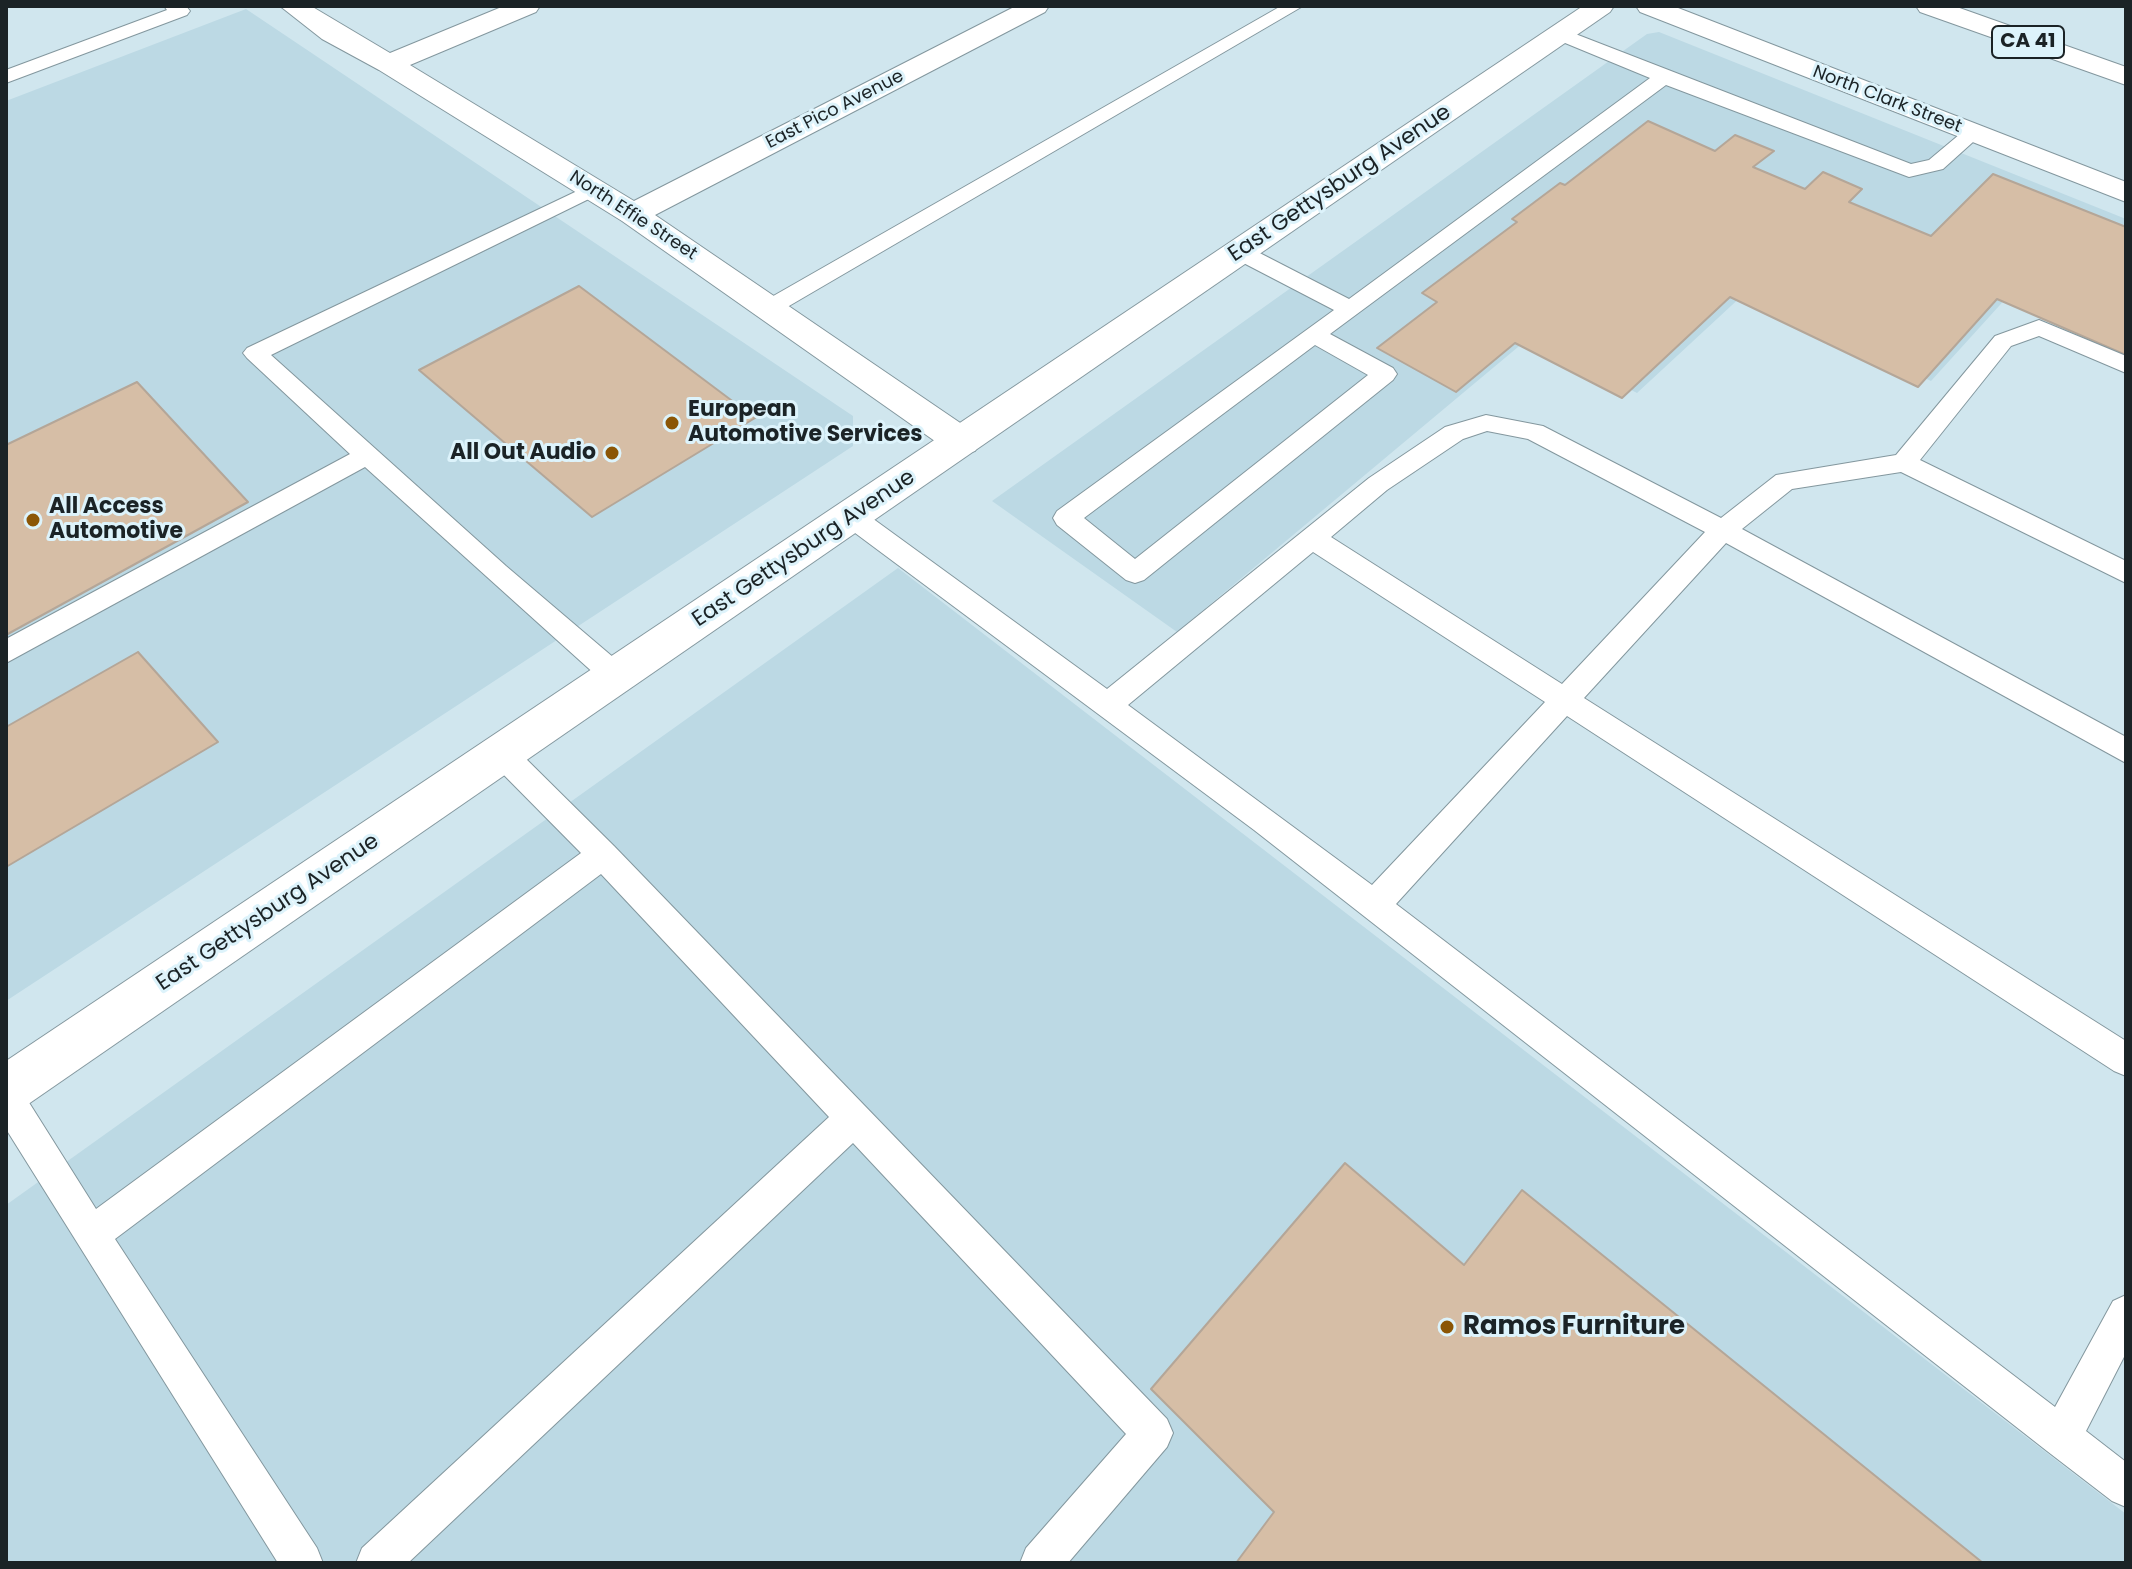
<!DOCTYPE html>
<html>
<head>
<meta charset="utf-8">
<style>
  body { margin:0 }
  #map { position:relative; width:2132px; height:1569px; overflow:hidden; background:#d0e6ee; font-family:Poppins,sans-serif }
  canvas { display:block }
  .frame { position:absolute; inset:0; border:8px solid #1b2326; pointer-events:none }
</style>
</head>
<body>
<div id="map">
<canvas width="2132" height="1569"></canvas>
<div class="frame"></div>
</div>
<script>
const ctx = document.querySelector('canvas').getContext('2d');
ctx.lineJoin = 'round';
function fillPath(path, color) { ctx.fillStyle = color; ctx.fill(path, 'evenodd'); }
const shape = rows => new Path2D(rows.map(r => 'M' + r).join(''));
function stroke(path, color, width, dash) { ctx.strokeStyle = color; ctx.lineWidth = width; ctx.lineCap = dash ? 'butt' : 'round'; ctx.setLineDash(dash || []); ctx.stroke(path); }
function label(font, color, halo, rows, align = 'center') {
  ctx.font = font + ' Poppins,sans-serif'; ctx.lineWidth = 6; ctx.setLineDash([]); ctx.textBaseline = 'middle'; ctx.strokeStyle = halo; ctx.fillStyle = color; for (const [text, x, y, turn = 0] of rows) {
    ctx.save(); ctx.translate(x, y); ctx.rotate((+turn || 0) * Math.PI / 180); ctx.textAlign = isNaN(turn) ? turn : align; if (halo) ctx.strokeText(text, 0, 0); ctx.fillText(text, 0, 0); ctx.restore();
  }
}
fillPath(shape([
  [246,9,853,416,853,446,6,1001,6,101],
  [1659,32,2126,219,2126,346,2009,295,1931,381,1745,293,1637,393,1530,337,1177,632,992,501,1647,34],
  [898,568,2126,1514,2126,1563,6,1563,6,1205]
]), '#bcd9e4');
const building = shape([
  [1648,121,1715,151,1735,135,1774,151,1753,167,1805,189,1823,172,1862,189,1849,202,1931,236,1993,174,2126,227,2126,355,1997,299,1918,387,1730,297,1622,398,1515,343,1456,392,1377,348,1437,302,1422,293,1517,222,1512,219,1560,183,1565,185,1648,121],
  [579,286,755,418,592,517,419,370,579,286],
  [137,382,248,502,6,635,6,445,137,382],
  [138,652,218,742,6,867,6,727,138,652],
  [1345,1163,1464,1265,1522,1190,1983,1563,1236,1563,1274,1512,1151,1389,1345,1163]
]);
fillPath(building, '#d6bea6');
stroke(building, '#b4a698', 2);
const lane = shape([
  [164,6,186,6,190,11,187,15,6,83,6,70,167,10,164,6],
  [1281,6,1303,6,777,313,769,315,761,313,758,308,761,303,1281,6],
  [1560,28,1911,164,1929,160,1966,129,1980,129,1983,133,1943,169,1909,177,1666,85,1330,334,1393,368,1397,374,1393,380,1144,580,1135,583,1126,580,1057,525,1053,518,1057,511,1334,310,1232,257,1229,252,1232,247,1248,247,1349,299,1650,78,1553,38,1551,34,1560,28],
  [1315,345,1368,375,1135,559,1084,518,1315,345],
  [594,183,601,185,604,189,601,193,271,355,506,566,627,669,631,677,627,685,617,688,607,685,365,467,6,663,6,639,350,454,247,358,243,353,247,348,594,183],
  [2039,320,2126,356,2126,373,2039,336,2011,346,1920,460,2126,561,2126,583,1901,472,1792,489,1742,529,2126,737,2126,763,1726,543,1584,698,2126,1041,2126,1076,2114,1071,1567,716,1396,904,2055,1407,2113,1301,2126,1295,2126,1353,2086,1431,2126,1462,2126,1507,2112,1501,2047,1451,1254,830,843,524,839,517,843,510,852,508,861,510,1107,689,1369,478,1445,427,1486,415,1543,426,1721,518,1776,475,1896,455,1995,336,2039,320],
  [1487,431,1528,439,1705,532,1562,684,1331,537,1387,490,1463,439,1487,431],
  [1313,552,1545,702,1372,885,1128,705,1313,552],
  [502,742,512,745,614,846,1167,1419,1173,1433,1167,1447,1068,1563,1020,1563,1026,1548,1126,1434,853,1143,408,1563,356,1563,362,1548,829,1117,601,874,115,1239,317,1548,323,1563,278,1563,6,1129,6,1080,18,1085,96,1209,581,853,492,763,487,754,492,745,502,742]
]);
const street = shape([
  [280,6,311,6,390,53,504,6,540,6,536,12,410,65,634,201,1016,6,1049,6,1045,12,655,215,975,433,980,442,975,451,962,454,949,451,622,221,379,70,322,39,280,6],
  [1636,6,1673,6,2126,182,2126,202,1640,12,1636,6]
]);
const secondary = shape([
  [1583,6,1614,6,1610,12,24,1107,6,1114,6,1061,1583,6]
]);
const highway = shape([
  [1916,6,1954,6,2126,67,2126,85,1920,12,1916,6]
]);
stroke(lane, '#83979e', 2);
stroke(street, '#83979e', 2);
stroke(secondary, '#83979e', 2);
stroke(highway, '#83979e', 2);
fillPath(lane, '#fff');
fillPath(street, '#fff');
fillPath(secondary, '#fff');
fillPath(highway, '#fff');
for (const [x, y, r, color] of [
  [672,423,8,"#8b5606"],
  [612,453,8,"#8b5606"],
  [33,520,8,"#8b5606"],
  [1447,1327,8,"#8b5606"]
]) { const dot = new Path2D(); dot.arc(x, y, r, 0, 2 * Math.PI); ctx.fillStyle = color; ctx.fill(dot); stroke(dot, '#ddf3fb', 3); }
label('18px', '#1b2326', '#ddf3fb', [
  ["North Clark Street",1887,100,21],
  ["East Pico Avenue",835,110,-27],
  ["North Effie Street",633,216,33]
]);
for (const [x, y, w] of [
  [2028,42,72]
]) { const box = new Path2D(); box.roundRect(x - w / 2, y - 16, w, 32, 6); ctx.fillStyle = '#ddf3fb'; ctx.fill(box); stroke(box, '#1b2326', 2); }
label('bold 20px', '#1b2326', null, [
  ["CA 41",2028,42]
]);
label('22px', '#1b2326', '#ddf3fb', [
  ["East Gettysburg Avenue",1340,184,-34],
  ["East Gettysburg Avenue",804,549,-34],
  ["East Gettysburg Avenue",268,913,-34]
]);
label('bold 22px', '#1b2326', '#ddf3fb', [
  ["European",688,410],
  ["Automotive Services",688,435],
  ["All Out Audio",596,453,"right"],
  ["All Access",49,507],
  ["Automotive",49,532]
], 'left');
label('bold 26px', '#1b2326', '#ddf3fb', [
  ["Ramos Furniture",1463,1327]
], 'left');
</script>
</body>
</html>
